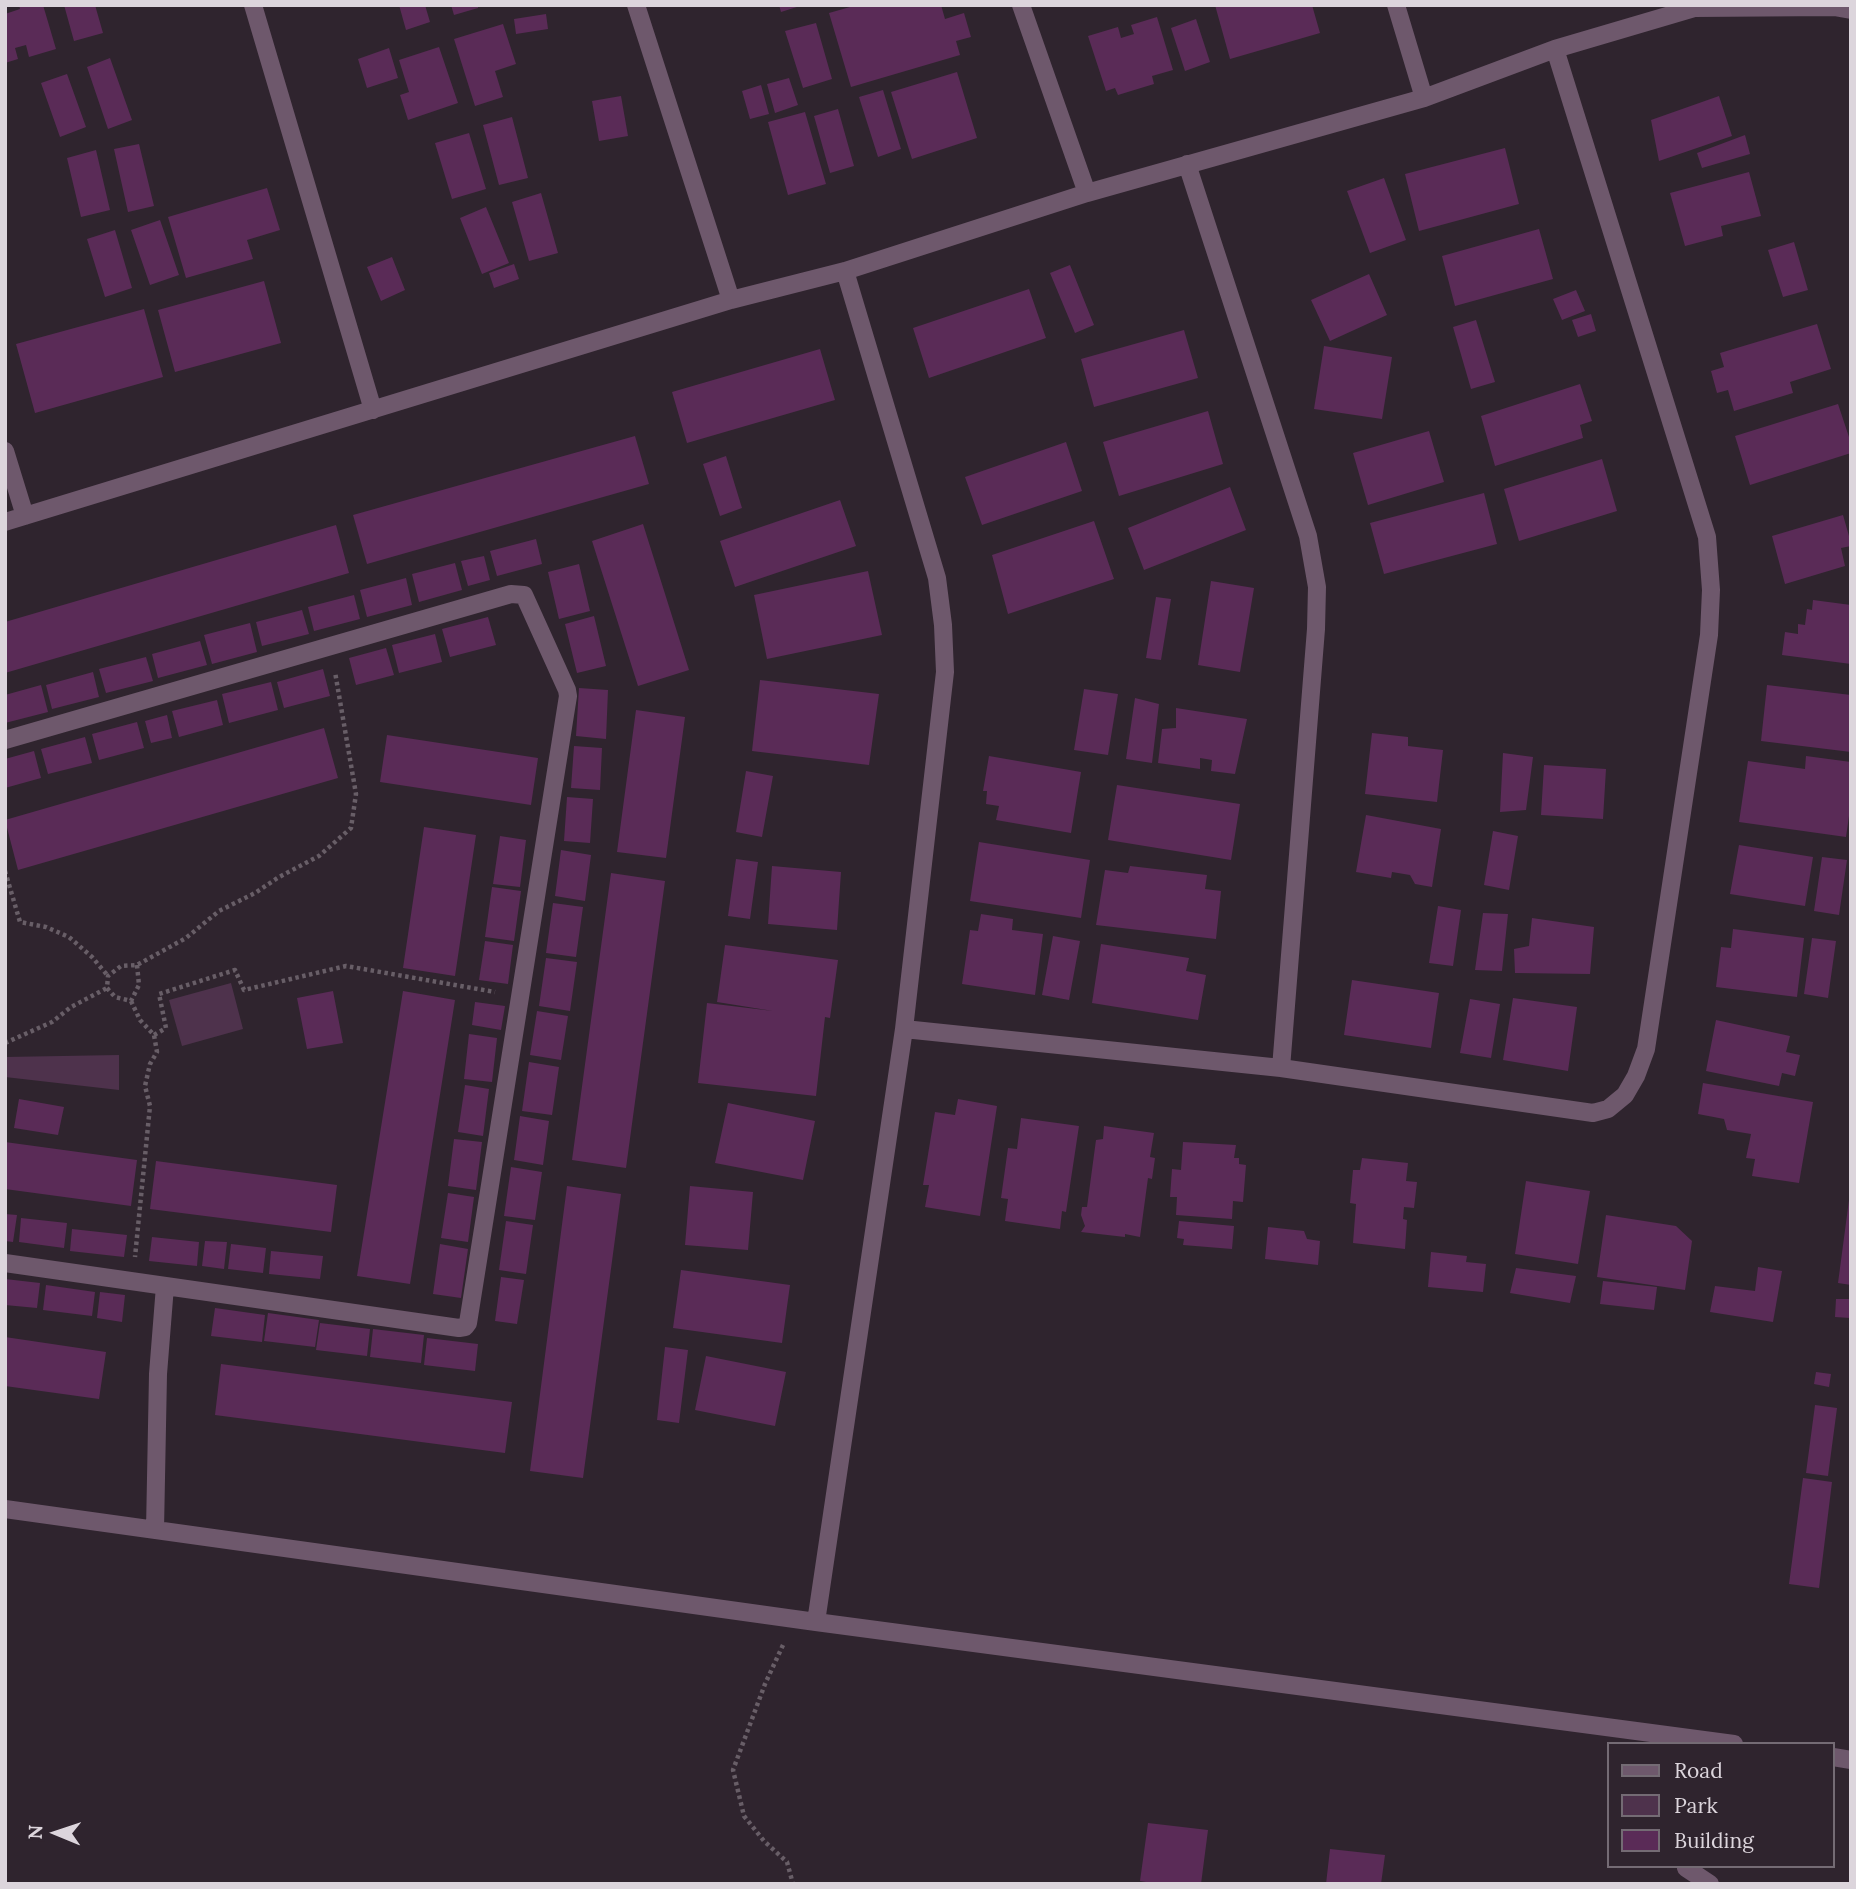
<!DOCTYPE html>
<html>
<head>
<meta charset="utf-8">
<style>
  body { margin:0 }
  #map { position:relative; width:1856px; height:1889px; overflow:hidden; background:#2f242e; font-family:Lora,serif }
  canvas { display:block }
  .frame { position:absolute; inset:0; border:7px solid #dcd5dc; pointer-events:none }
  .legend { position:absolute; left:1607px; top:1742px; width:228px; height:126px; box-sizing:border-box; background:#2f242e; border:2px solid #746b74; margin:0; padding:9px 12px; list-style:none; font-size:21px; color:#dcd5dc }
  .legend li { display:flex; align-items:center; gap:14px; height:35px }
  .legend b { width:35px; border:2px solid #746b74 }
  .north { position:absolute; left:21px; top:1798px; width:70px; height:70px; -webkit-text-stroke:5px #2f242e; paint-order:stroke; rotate:272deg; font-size:19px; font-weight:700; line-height:28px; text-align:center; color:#dcd5dc }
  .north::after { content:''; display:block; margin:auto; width:24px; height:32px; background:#dcd5dc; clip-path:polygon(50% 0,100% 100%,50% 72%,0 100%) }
</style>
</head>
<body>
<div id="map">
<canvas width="1856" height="1889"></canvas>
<div class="frame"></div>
<ul class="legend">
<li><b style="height:9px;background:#6e586c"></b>Road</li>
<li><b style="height:19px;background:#4e324c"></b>Park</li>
<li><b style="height:19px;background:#5a2b57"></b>Building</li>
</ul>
<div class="north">N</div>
</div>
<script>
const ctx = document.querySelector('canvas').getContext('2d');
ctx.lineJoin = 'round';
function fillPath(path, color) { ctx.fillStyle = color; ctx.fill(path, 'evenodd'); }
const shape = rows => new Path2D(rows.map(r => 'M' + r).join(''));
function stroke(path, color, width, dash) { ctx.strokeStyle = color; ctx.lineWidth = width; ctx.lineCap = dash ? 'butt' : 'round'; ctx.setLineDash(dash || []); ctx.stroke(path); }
fillPath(shape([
  [231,983,243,1029,182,1046,169,1000],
  [119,1055,119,1090,5,1077,5,1057]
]), '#4e324c');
fillPath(shape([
  [19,5,43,5,56,49,29,57,26,45,15,48,18,59,5,63,5,14,20,9],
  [64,5,95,5,103,33,74,41],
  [399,5,425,5,430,22,406,30],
  [451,5,478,5,478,8,454,15],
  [779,5,800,5,800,6,781,12],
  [857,5,941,5,945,19,964,13,971,37,956,41,960,55,851,87,829,13],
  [1215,5,1312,5,1320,33,1230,59],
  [546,14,548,29,516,34,514,19],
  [1157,17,1173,70,1152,76,1154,84,1118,95,1115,88,1106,91,1088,36,1118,27,1121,38,1134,34,1131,25],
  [1196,19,1210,62,1185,71,1171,28],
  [816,23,832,79,803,88,785,31],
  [503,24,516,64,495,71,503,97,475,106,454,39],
  [439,47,458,103,408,120,400,95,409,92,399,60],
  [389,48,398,78,367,88,358,59],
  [110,58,132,120,108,129,87,67],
  [957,72,977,138,912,159,891,92],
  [67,74,86,127,60,137,41,83],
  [789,78,798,105,775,113,767,84],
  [761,85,769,114,750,119,742,91],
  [883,90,901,149,878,157,859,97],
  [621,96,628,136,599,141,592,101],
  [1719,96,1732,136,1659,161,1651,120],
  [838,109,854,166,830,173,814,116],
  [805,112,826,184,788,195,768,122],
  [512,117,528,178,499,185,483,125],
  [469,133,486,189,452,199,435,143],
  [1745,135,1750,154,1702,168,1697,153],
  [139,144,154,206,128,212,114,149],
  [1505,148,1519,204,1419,231,1405,174],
  [96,150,110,210,81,217,67,158],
  [1749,172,1761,216,1721,226,1723,236,1685,246,1670,193],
  [1384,178,1406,240,1370,253,1347,191],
  [267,188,280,230,247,240,253,259,186,278,168,217],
  [541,193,558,253,529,261,512,202],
  [486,207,509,263,482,274,460,218],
  [160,220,179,275,150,285,131,230],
  [1539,229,1553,279,1455,306,1442,256],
  [115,230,132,288,105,297,87,239],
  [1794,242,1808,290,1783,297,1768,250],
  [392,257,405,290,381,301,367,267],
  [514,264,519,279,494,288,489,273],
  [1070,265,1094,325,1075,333,1050,273],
  [1369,274,1387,315,1330,341,1311,300],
  [264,281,281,343,175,372,158,310],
  [1029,289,1046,338,929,378,913,328],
  [1576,290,1585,311,1562,320,1553,299],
  [144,309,163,377,35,413,16,344],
  [1591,314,1596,331,1578,337,1572,320],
  [1476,320,1495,382,1471,389,1453,327],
  [1817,324,1831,369,1790,382,1793,393,1734,411,1728,390,1717,393,1711,371,1724,367,1720,353],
  [1184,330,1198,378,1094,407,1081,359],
  [1324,346,1392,357,1382,419,1314,409],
  [820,349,835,400,687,443,672,392],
  [1580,384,1592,421,1580,425,1583,438,1495,466,1481,416],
  [1838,404,1851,443,1851,453,1750,485,1735,436],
  [1208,411,1223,464,1119,496,1103,442],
  [1429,431,1444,482,1368,505,1353,453],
  [635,436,649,484,367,564,353,515],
  [1066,442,1082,491,982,525,965,477],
  [726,456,742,508,720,516,703,464],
  [1602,459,1617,511,1519,541,1504,489],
  [1230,487,1246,530,1144,570,1128,528],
  [1484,493,1497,544,1384,574,1370,523],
  [840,500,856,546,735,587,720,541],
  [1843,515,1851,543,1851,546,1841,548,1845,566,1785,584,1772,536],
  [1094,521,1114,579,1008,614,992,555],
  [643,524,689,670,638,686,592,541],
  [336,525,349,573,5,673,5,622],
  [536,539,542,564,497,576,490,551],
  [484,556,490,580,468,586,461,561],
  [455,563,462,590,419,602,412,574],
  [579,564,590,611,559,619,548,572],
  [868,571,882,635,767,659,754,595],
  [406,578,412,605,367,617,360,590],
  [1211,581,1254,588,1240,672,1198,665],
  [354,595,360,619,314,631,308,607],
  [1156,597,1171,599,1161,660,1146,658],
  [1813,600,1851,605,1851,664,1782,655,1785,632,1798,634,1798,624,1805,625,1807,609,1812,610],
  [302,610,309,634,262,646,256,622],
  [594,616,606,666,577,673,565,624],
  [488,617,496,645,450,657,442,629],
  [250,623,257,652,212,664,204,635],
  [435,634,442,662,399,673,392,645],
  [200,641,207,665,158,678,152,654],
  [386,648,394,675,356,685,349,658],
  [146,657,153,681,106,693,99,669],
  [323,669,330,696,284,708,277,682],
  [93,672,99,697,52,709,46,685],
  [760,680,879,694,869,765,752,751],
  [271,682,278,710,229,723,222,694],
  [41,685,48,712,5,723,5,695],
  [1767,685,1851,695,1851,752,1761,741],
  [579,688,608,690,606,739,576,736],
  [1084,689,1118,694,1108,755,1074,750],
  [1135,698,1159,704,1152,763,1126,759],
  [217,700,223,725,179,737,172,711],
  [1176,708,1247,719,1235,774,1211,771,1212,760,1200,758,1200,769,1158,763,1162,729,1176,728],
  [636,710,685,717,666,858,617,852],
  [167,715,172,738,151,743,145,721],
  [137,722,144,748,99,760,92,734],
  [324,728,338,778,18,870,5,820],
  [1372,733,1408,737,1408,746,1443,750,1437,802,1365,794],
  [387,735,538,758,531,805,380,782],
  [85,737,92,763,48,774,41,749],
  [574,746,602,748,600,790,571,788],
  [34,751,41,778,5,788,5,759],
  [1503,753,1533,757,1526,810,1500,812],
  [989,756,1081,772,1071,833,996,820,999,806,986,804,987,791,983,791],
  [1806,756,1851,762,1851,802,1846,837,1739,822,1748,761,1805,769],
  [1544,765,1606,769,1603,819,1541,815],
  [746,771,773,776,762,837,736,832],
  [1117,785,1240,804,1231,860,1108,840],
  [567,797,593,799,590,843,564,841],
  [1366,815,1441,829,1432,887,1415,884,1410,875,1392,872,1391,878,1356,872],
  [424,827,476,835,455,976,403,968],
  [1493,831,1518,836,1509,890,1484,885],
  [500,836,526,840,520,887,493,884],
  [979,842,1090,860,1081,918,970,901],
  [1739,845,1813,857,1805,906,1730,894],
  [561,850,591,855,585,901,555,896],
  [1822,857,1847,860,1839,915,1814,911],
  [736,859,758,862,750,919,728,916],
  [772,866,841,872,837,930,768,924],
  [1130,866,1207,875,1205,889,1221,891,1216,939,1096,925,1105,870,1128,873],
  [611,873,665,881,626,1168,572,1160],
  [492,887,521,891,514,941,485,937],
  [553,903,583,907,576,957,546,953],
  [1438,906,1461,910,1453,966,1429,963],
  [1483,913,1508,914,1502,971,1475,970],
  [981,914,1013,919,1012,930,1043,934,1035,995,962,984,970,930,978,931],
  [1532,918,1594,927,1590,974,1515,973,1514,949,1529,946],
  [1733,929,1804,938,1797,997,1716,987,1721,947,1731,948],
  [1053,936,1080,941,1069,1000,1042,995],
  [1812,938,1836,941,1828,998,1804,994],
  [485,941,513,945,508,984,479,980],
  [1101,944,1189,958,1186,971,1206,975,1198,1020,1092,1003],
  [725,945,838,960,830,1018,825,1017,816,1096,698,1083,707,1003,773,1011,717,1002],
  [546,958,577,962,570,1011,539,1006],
  [1352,980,1439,993,1431,1048,1344,1035],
  [333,991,343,1043,307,1049,297,998],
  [403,991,455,1000,410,1284,357,1276],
  [1513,998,1577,1007,1568,1071,1503,1060],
  [1470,999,1500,1004,1491,1058,1460,1053],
  [475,1002,505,1006,501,1030,472,1025],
  [537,1011,568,1016,561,1060,530,1055],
  [1716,1020,1790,1036,1786,1052,1800,1055,1795,1076,1782,1073,1779,1086,1706,1071],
  [469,1034,497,1038,492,1082,464,1079],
  [529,1062,559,1067,552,1115,522,1111],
  [1703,1083,1813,1102,1799,1183,1752,1176,1755,1159,1746,1158,1751,1134,1727,1130,1724,1119,1698,1114],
  [465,1085,489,1089,483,1136,458,1132],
  [19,1099,64,1107,58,1135,14,1128],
  [958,1099,997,1106,980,1216,925,1207,929,1185,923,1185,935,1112,955,1115],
  [728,1103,815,1121,803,1180,715,1163],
  [520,1116,549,1121,543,1165,514,1160],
  [1021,1118,1079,1126,1066,1212,1062,1211,1060,1229,1005,1221,1008,1199,1001,1198,1008,1148,1017,1149],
  [1104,1126,1154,1133,1150,1157,1155,1158,1152,1179,1148,1178,1140,1237,1125,1234,1125,1237,1081,1232,1085,1226,1081,1215,1082,1207,1087,1207,1096,1140,1103,1139],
  [454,1139,482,1142,476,1190,448,1186],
  [5,1142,137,1160,131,1206,5,1189],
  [1183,1142,1236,1145,1234,1158,1239,1158,1239,1164,1246,1165,1243,1202,1233,1201,1232,1219,1176,1215,1177,1197,1170,1197,1172,1169,1181,1170],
  [1362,1158,1408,1163,1406,1181,1417,1182,1414,1208,1404,1207,1403,1219,1407,1220,1405,1249,1353,1243,1356,1204,1350,1203,1353,1170,1360,1170],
  [156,1161,337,1185,331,1232,150,1209],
  [511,1167,542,1172,535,1220,504,1216],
  [1526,1181,1590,1191,1578,1264,1515,1254],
  [567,1186,621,1194,583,1478,530,1471],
  [690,1186,753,1192,748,1250,685,1245],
  [448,1193,474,1197,468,1242,441,1238],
  [1849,1200,1851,1200,1851,1285,1838,1283],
  [5,1214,17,1215,13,1242,5,1241],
  [1606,1215,1676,1226,1692,1241,1685,1290,1597,1277],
  [21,1218,67,1223,64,1248,19,1242],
  [506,1221,533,1225,526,1274,499,1270],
  [1179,1221,1234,1226,1232,1249,1183,1245,1184,1239,1177,1238],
  [1268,1227,1304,1231,1307,1239,1320,1241,1318,1265,1265,1259],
  [72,1229,127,1235,124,1257,70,1251],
  [152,1237,199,1242,197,1266,149,1261],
  [205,1241,227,1242,224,1269,202,1266],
  [231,1244,266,1248,263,1273,228,1269],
  [440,1244,468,1249,461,1298,433,1294],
  [271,1251,323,1256,320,1279,269,1274],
  [1431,1252,1467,1256,1466,1262,1486,1264,1483,1292,1428,1287],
  [1758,1267,1782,1271,1773,1322,1710,1312,1715,1286,1755,1291],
  [1516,1268,1576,1276,1570,1303,1510,1293],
  [681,1270,790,1285,782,1343,673,1328],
  [501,1277,524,1280,517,1324,495,1321],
  [5,1279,40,1283,37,1308,5,1305],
  [1603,1281,1657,1287,1654,1310,1600,1304],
  [46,1285,95,1292,92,1316,43,1310],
  [100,1292,125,1295,122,1322,97,1318],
  [1836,1299,1851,1299,1850,1318,1835,1317],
  [215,1308,265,1315,262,1342,211,1336],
  [268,1313,319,1320,315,1347,264,1341],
  [320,1323,370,1329,367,1356,316,1350],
  [373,1329,424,1335,421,1363,370,1357],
  [5,1337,106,1352,99,1399,5,1386],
  [427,1338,478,1344,475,1371,424,1365],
  [665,1347,688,1350,679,1423,657,1420],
  [706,1356,786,1372,775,1426,695,1410],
  [221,1364,512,1402,505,1453,215,1415],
  [1816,1372,1831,1374,1829,1387,1814,1384],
  [1815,1405,1837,1408,1828,1476,1806,1473],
  [1803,1478,1832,1482,1819,1588,1789,1584],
  [1148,1823,1208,1830,1201,1884,1158,1884,1140,1881],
  [1330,1849,1385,1855,1381,1884,1326,1884]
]), '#5a2b57');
stroke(shape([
  [5,871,20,922,46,927,69,937,92,957,108,976],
  [137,965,139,985,131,1001,115,997,107,988,108,976,121,966,137,965,186,938,219,911,255,893,279,877,319,856,351,828,356,794,335,672],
  [131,1001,140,1020,154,1035,157,1052,150,1064,145,1086,150,1106,135,1257],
  [154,1035,166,1028,159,994,235,970,244,990,346,966,495,992],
  [5,1043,52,1022,71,1007,107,988],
  [783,1645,765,1684,733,1770,744,1816,764,1841,787,1862,793,1884]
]), '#685e67', 4.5, [3.5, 3.5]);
stroke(shape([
  [253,5,373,410],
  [636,5,731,300],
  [1021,5,1087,193],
  [1396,5,1424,98],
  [1187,164,1308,536,1317,587,1316,629,1281,1068],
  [5,451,25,516],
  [5,522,731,300,845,271,1087,193,1424,98,1555,49,1694,8,1834,7,1851,10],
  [5,740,511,594,524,595,567,690,568,696,468,1323,465,1327,459,1328,5,1263],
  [904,1029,1281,1068,1593,1113,1608,1109,1625,1095,1636,1076,1646,1049,1709,635,1711,590,1707,537,1555,49],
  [5,1509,816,1622,1734,1744],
  [155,1530,158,1374,165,1286],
  [816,1622,904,1029,945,672,943,625,937,578,845,271],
  [1833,1757,1851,1760],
  [1686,1868,1710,1884]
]), '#6e586c', 18);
</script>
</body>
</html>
